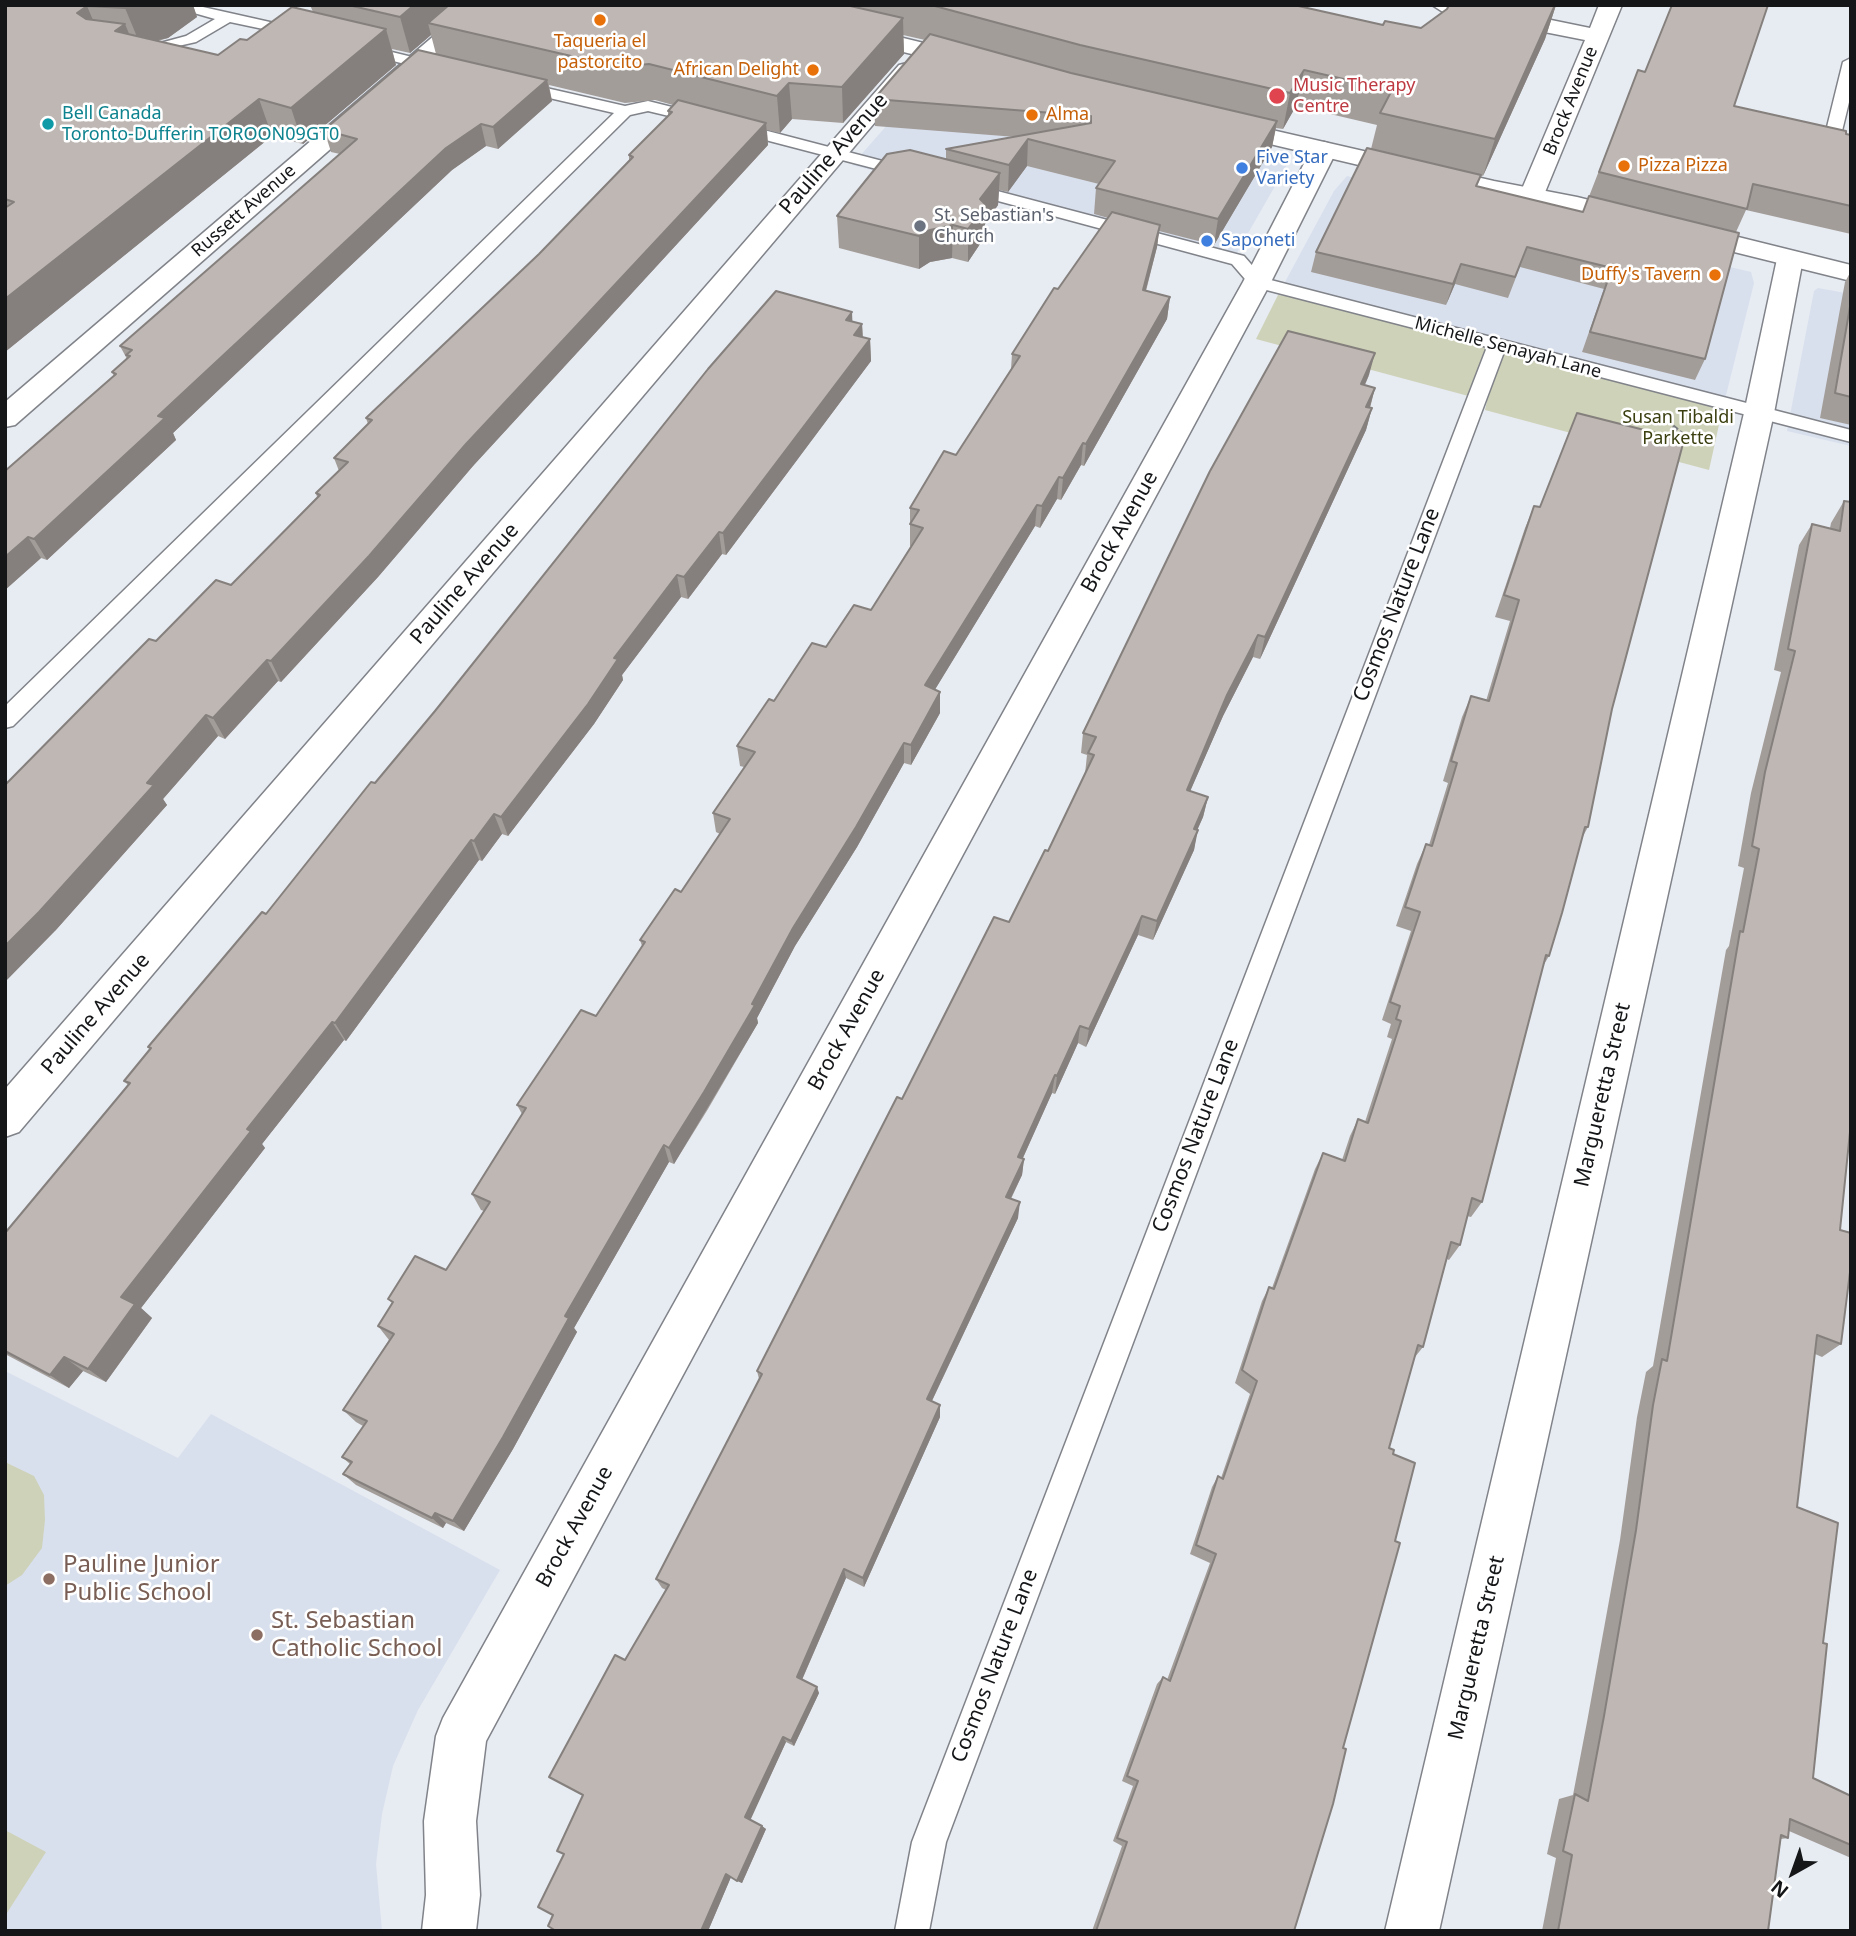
<!DOCTYPE html>
<html>
<head>
<meta charset="utf-8">
<style>
  body { margin:0 }
  #map { position:relative; width:1856px; height:1936px; overflow:hidden; background:#e7ebf2; font-family:"Noto Sans",sans-serif }
  canvas { display:block }
  .frame { position:absolute; inset:0; border:7px solid #141618; pointer-events:none }
  .north { position:absolute; left:1758px; top:1838px; width:70px; height:70px; -webkit-text-stroke:5px #fff; paint-order:stroke; rotate:220deg; font-size:19px; font-weight:700; line-height:28px; text-align:center; color:#141618 }
  .north::after { content:''; display:block; margin:auto; width:24px; height:32px; background:#141618; clip-path:polygon(50% 0,100% 100%,50% 72%,0 100%) }
</style>
</head>
<body>
<div id="map">
<canvas width="1856" height="1936"></canvas>
<div class="frame"></div>
<div class="north">N</div>
</div>
<script>
const ctx = document.querySelector('canvas').getContext('2d');
ctx.lineJoin = 'round';
function fillPath(path, color) { ctx.fillStyle = color; ctx.fill(path, 'evenodd'); }
const shape = rows => new Path2D(rows.map(r => 'M' + r).join(''));
function stroke(path, color, width, dash) { ctx.strokeStyle = color; ctx.lineWidth = width; ctx.lineCap = dash ? 'butt' : 'round'; ctx.setLineDash(dash || []); ctx.stroke(path); }
function label(font, color, halo, rows, align = 'center') {
  ctx.font = font + ' "Noto Sans",sans-serif'; ctx.lineWidth = 5; ctx.setLineDash([]); ctx.textBaseline = 'middle'; ctx.strokeStyle = halo; ctx.fillStyle = color; for (const [text, x, y, turn = 0] of rows) {
    ctx.save(); ctx.translate(x, y); ctx.rotate((+turn || 0) * Math.PI / 180); ctx.textAlign = isNaN(turn) ? turn : align; if (halo) ctx.strokeText(text, 0, 0); ctx.fillText(text, 0, 0); ctx.restore();
  }
}
fillPath(shape([
  [939,77,1273,156,1283,160,1287,165,1231,263,852,165,925,82],
  [1347,176,1751,272,1754,283,1722,411,1701,402,1278,295,1334,191],
  [1818,288,1851,294,1851,446,1787,431,1814,291],
  [5,1371,178,1458,211,1414,500,1570,418,1710,393,1766,382,1814,376,1864,382,1931,5,1931]
]), '#d9e0ed');
fillPath(shape([
  [1278,295,1304,298,1701,402,1722,411,1709,470,1485,410,1487,401,1256,339],
  [5,1462,34,1476,44,1495,45,1520,42,1548,22,1575,5,1586],
  [5,1830,46,1852,5,1916]
]), '#ced2b8');
const lane = shape([
  [166,5,194,5,301,29,308,33,301,37,230,22,196,42,138,55,138,49,186,36,215,19,166,5],
  [363,45,441,64,444,67,436,72,358,52,358,46,363,45],
  [1851,58,1851,94,1842,131,1830,148,1805,145,1805,139,1820,139,1826,131,1843,62,1851,58],
  [520,82,625,106,648,101,704,115,706,118,698,123,648,111,630,115,13,726,5,728,5,706,614,113,515,90,515,84,520,82],
  [737,123,917,170,919,173,911,178,731,131,731,125,737,123],
  [967,183,1244,256,1263,278,1851,430,1851,442,1504,352,946,1842,929,1931,895,1931,912,1842,1487,347,1251,286,1232,264,961,191,961,185,967,183]
]);
const street = shape([
  [470,5,495,5,15,425,5,427,5,402,470,5],
  [1432,5,1478,5,1590,28,1599,5,1622,5,1541,202,1532,204,1523,202,1519,196,1585,40,1443,12,1432,5],
  [907,63,915,65,919,70,915,75,19,1132,5,1137,5,1089,899,65,907,63],
  [1324,142,1333,145,1337,150,1271,282,486,1741,476,1821,480,1895,476,1931,422,1931,426,1895,424,1821,436,1736,443,1718,1243,282,1311,150,1315,145,1324,142],
  [1790,251,1800,253,1803,259,1774,413,1439,1931,1385,1931,1744,413,1777,259,1780,253,1790,251]
]);
const primary = shape([
  [854,26,977,56,981,61,977,66,969,68,846,38,842,33,846,28,854,26],
  [1224,119,1494,181,1577,197,1851,265,1851,281,1577,213,1494,197,1215,131,1212,126,1215,121,1224,119]
]);
stroke(lane, '#808389', 3);
stroke(street, '#808389', 3);
stroke(primary, '#808389', 3);
stroke(shape([
  [1673,426,1687,438,1708,444]
]), '#7a7d81', 3.5, [6, 2.5]);
fillPath(lane, '#fff');
fillPath(street, '#fff');
fillPath(primary, '#fff');
fillPath(shape([
  [5,5,193,5,197,17,168,38,158,41,218,55,247,40,313,12,310,5,1294,5,1383,25,1421,28,1556,5,1545,39,1483,176,1481,175,1477,186,1583,212,1638,70,1734,106,1851,135,1851,234,1746,210,1736,232,1705,359,1695,380,1582,352,1604,289,1520,267,1508,298,1455,284,1446,305,1311,272,1316,252,1371,149,1377,125,1296,106,1283,129,1276,128,1272,147,1214,245,1159,231,1157,247,1146,291,1170,297,1167,319,1084,466,1081,465,1061,500,1057,499,1040,528,1035,526,935,689,940,713,911,765,904,763,857,847,795,946,757,1018,758,1023,708,1109,674,1164,669,1162,574,1328,577,1332,513,1449,464,1531,446,1523,443,1528,356,1485,343,1474,350,1464,342,1457,363,1426,356,1422,343,1410,389,1340,378,1326,392,1303,388,1299,446,1270,484,1211,481,1210,472,1194,522,1114,517,1105,596,1016,642,946,640,940,681,892,720,834,716,832,713,813,744,767,740,766,737,746,774,701,826,647,871,610,911,546,910,546,910,508,956,455,1011,369,1012,354,1108,218,1094,214,1096,188,1099,184,1027,166,1008,192,999,190,998,205,985,224,984,238,968,262,952,258,930,262,919,269,839,248,837,216,946,159,946,149,1016,137,875,126,874,99,925,40,903,35,904,54,843,123,792,119,780,133,767,130,768,145,473,466,378,577,281,682,278,681,225,739,218,736,163,799,167,805,55,931,156,641,231,585,317,497,316,493,339,471,334,458,368,424,366,418,539,254,629,160,629,155,668,116,668,111,673,105,655,100,625,103,549,85,552,101,498,149,486,146,452,170,173,433,176,440,47,560,41,558,5,590,5,471,114,376,112,372,127,359,120,346,340,154,331,152,324,130,436,54,431,35,410,53,392,49,396,65,303,144,272,136,5,352],
  [1851,271,1851,425,1820,418,1845,282],
  [852,312,852,322,862,324,863,337,870,339,871,361,726,555,722,554,688,599,681,597,622,675,623,680,594,724,508,836,502,834,482,861,479,860,346,1041,344,1040,262,1144,265,1148,141,1308,152,1318,106,1382,83,1371,69,1388,5,1354,5,1233,128,1085,124,1081,150,1049,148,1047,266,914,375,783],
  [1369,375,1365,385,1375,388,1370,408,1372,408,1366,430,1260,659,1253,657,1223,716,1190,791,1208,797,1203,817,1197,830,1194,850,1153,940,1138,935,1086,1047,1078,1043,1055,1094,1052,1093,1023,1158,1024,1159,1022,1175,1011,1199,1018,1218,932,1401,940,1405,940,1417,864,1587,846,1578,802,1680,819,1693,794,1746,786,1742,750,1819,766,1829,742,1883,731,1877,708,1931,556,1931,553,1915,564,1854,625,1660,666,1590,662,1588,656,1579,759,1379,757,1371,902,1099,1009,922,1048,851,1085,774,1087,755,1081,753,1083,733],
  [1844,501,1840,1230,1841,1344,1822,1357,1815,1354,1797,1507,1823,1643,1813,1778,1851,1796,1851,1858,1789,1831,1788,1838,1781,1839,1768,1931,1542,1931,1556,1858,1547,1854,1559,1799,1573,1795,1587,1722,1620,1540,1637,1417,1646,1372,1653,1366,1726,950,1729,946,1744,868,1738,866,1751,793,1781,672,1774,670,1799,545,1812,524,1830,528,1831,523],
  [1534,506,1612,709,1588,827,1582,838,1549,956,1543,966,1482,1202,1471,1217,1467,1216,1460,1245,1449,1260,1447,1259,1423,1347,1415,1357,1389,1448,1393,1454,1395,1541,1343,1748,1294,1931,1092,1931,1122,1846,1113,1841,1133,1786,1122,1781,1157,1684,1163,1677,1167,1680,1210,1563,1190,1554,1212,1487,1218,1476,1221,1478,1250,1394,1235,1383,1262,1301,1269,1287,1272,1288,1315,1169,1323,1153,1342,1160,1350,1136,1358,1119,1365,1122,1392,1039,1387,1037,1391,1024,1382,1020,1411,931,1396,926,1417,864,1426,844,1429,845,1448,783,1443,781,1462,717,1471,696,1486,701,1510,621,1495,617,1525,528]
]), '#a39d9a');
fillPath(shape([
  [141,5,193,5,197,17,168,38,140,44,125,8],
  [414,5,466,5,428,23,431,35,410,53,400,17],
  [1556,5,1545,39,1483,176,1495,139],
  [87,6,102,41,77,13],
  [903,18,904,54,843,123,842,87],
  [125,24,140,60,115,31],
  [386,29,396,65,303,144,291,108],
  [1304,70,1296,106,1283,129,1290,93],
  [547,80,552,101,498,149,493,127],
  [789,83,792,119,780,133,777,96],
  [259,99,272,136,5,352,5,299],
  [1277,121,1272,147,1214,245,1218,219],
  [766,123,768,145,473,466,378,577,281,682,271,661,466,444],
  [481,124,486,146,452,170,173,433,176,440,47,560,34,539,158,416,446,148],
  [1028,139,1027,166,1008,192,1009,165],
  [1000,173,998,205,985,224,984,238,968,262,968,229,980,199],
  [953,225,952,258,930,262,919,269,919,236,930,230],
  [1160,225,1157,247,1140,312,1143,290],
  [1461,264,1455,284,1446,305,1453,284],
  [1170,297,1167,319,1084,466,1086,444],
  [852,312,853,335,846,320],
  [862,324,863,347,854,335],
  [870,339,871,361,726,555,723,533],
  [1375,353,1369,375,1355,406,1361,384],
  [1375,388,1369,410,1366,407],
  [1372,408,1366,430,1260,659,1265,637],
  [1083,443,1081,465,1061,500,1063,478],
  [1059,477,1057,499,1040,528,1042,506],
  [1037,505,1035,526,925,706,925,685],
  [719,532,722,554,688,599,684,577],
  [28,537,41,558,5,590,5,557],
  [677,575,681,597,622,675,623,680,594,724,508,836,501,817,614,658],
  [1258,635,1253,657,1223,716,1182,810,1187,790,1227,695],
  [267,660,278,681,225,739,213,718],
  [940,692,940,713,911,765,911,745],
  [206,715,218,736,163,799,167,805,55,931,5,982,5,946],
  [904,743,904,763,857,847,795,946,757,1018,758,1023,674,1164,669,1148,752,1004,793,928],
  [1208,797,1203,817,1189,849,1194,829],
  [494,814,502,834,482,861,474,841],
  [1198,830,1194,850,1153,940,1157,921],
  [471,840,479,860,346,1041,335,1023],
  [1142,916,1138,935,1086,1047,1089,1029],
  [332,1022,344,1040,262,1144,265,1148,141,1308,152,1318,106,1382,88,1369,121,1297,247,1129],
  [1080,1026,1078,1043,1055,1094,1057,1076],
  [1055,1075,1052,1093,1016,1173,1018,1157],
  [664,1145,669,1162,574,1328,577,1332,513,1449,464,1531,453,1521,565,1316],
  [1024,1159,1022,1175,1004,1212,1006,1197],
  [1020,1202,1018,1218,927,1411,927,1399],
  [64,1357,83,1371,69,1388,50,1375],
  [940,1405,940,1417,864,1587,863,1578],
  [435,1513,446,1523,443,1528,432,1518],
  [844,1569,846,1578,800,1684,797,1677],
  [817,1687,819,1693,794,1746,791,1741],
  [783,1737,786,1742,750,1821,745,1817],
  [762,1826,766,1829,742,1883,737,1881],
  [726,1874,731,1877,708,1931,701,1931]
]), '#85807d');
const building = shape([
  [5,5,141,5,125,8,87,6,77,13,86,19,125,24,115,31,218,55,240,39,247,40,292,7,386,29,291,108,259,99,5,299,5,208,14,202,5,199,5,5],
  [348,5,414,5,400,17,348,5],
  [449,5,846,5,903,18,842,87,789,83,777,96,649,64,619,67,428,23,449,5],
  [931,5,1294,5,1383,25,1385,21,1421,28,1447,9,1449,5,1555,5,1495,139,1380,113,1392,90,1304,70,1290,93,1080,45,931,5],
  [1672,5,1768,5,1734,106,1846,131,1846,134,1851,135,1851,206,1753,184,1747,209,1599,172,1638,70,1645,72,1672,5],
  [930,34,1071,73,1277,121,1218,219,1096,188,1115,161,1028,139,1009,165,946,149,1091,123,1091,116,874,99,930,34],
  [418,50,547,80,493,127,481,124,446,148,158,416,165,418,34,539,28,537,5,557,5,471,116,374,112,372,130,356,126,355,132,350,120,346,357,139,324,130,418,50],
  [678,100,766,123,466,444,369,556,271,661,267,660,213,718,206,715,147,783,154,785,39,912,5,946,5,785,149,639,156,641,216,580,231,585,320,495,316,493,348,462,334,458,372,420,366,418,539,254,633,157,629,155,672,112,668,111,678,100],
  [1367,148,1481,175,1476,186,1583,212,1589,196,1739,233,1705,359,1590,332,1612,268,1527,247,1515,277,1461,264,1453,284,1316,252,1367,148],
  [910,150,1000,173,980,199,986,205,968,229,953,225,930,230,919,236,837,216,887,154,910,150],
  [1112,212,1160,225,1143,290,1170,297,1086,444,1083,443,1063,478,1059,477,1042,506,1037,505,925,685,940,692,911,745,904,743,856,827,793,928,752,1004,755,1005,704,1092,669,1148,664,1145,565,1316,569,1318,503,1437,453,1521,435,1513,432,1518,343,1474,352,1462,342,1457,367,1421,343,1410,394,1334,378,1326,393,1302,388,1299,415,1256,446,1270,490,1202,472,1194,526,1108,517,1105,581,1010,596,1016,645,942,640,940,675,889,681,892,730,819,713,813,755,752,737,746,769,699,774,701,812,643,826,647,854,605,871,610,923,528,910,524,919,510,910,508,944,451,956,455,1020,356,1012,354,1054,288,1058,289,1112,212],
  [776,291,852,312,846,320,862,324,854,335,870,339,723,533,719,532,684,577,677,575,614,658,618,659,588,704,501,817,494,814,474,841,471,840,335,1023,332,1022,247,1129,251,1131,121,1297,135,1304,88,1369,64,1357,50,1375,5,1351,5,1233,130,1083,124,1081,151,1048,148,1047,262,912,266,914,371,782,375,783,435,711,708,369,776,291],
  [1851,301,1851,397,1835,393,1851,301],
  [1288,331,1375,353,1361,384,1375,388,1366,407,1372,408,1265,637,1258,635,1227,695,1187,790,1208,797,1194,829,1198,830,1157,921,1142,916,1089,1029,1080,1026,1057,1076,1055,1075,1018,1157,1024,1159,1006,1197,1020,1202,927,1399,940,1405,863,1578,844,1569,797,1677,817,1687,791,1741,783,1737,745,1817,762,1826,737,1881,726,1874,701,1931,556,1931,548,1926,553,1915,538,1907,564,1854,557,1851,583,1795,549,1777,615,1655,625,1660,669,1585,656,1579,762,1374,757,1371,897,1097,902,1099,994,917,1009,922,1045,850,1048,851,1094,755,1088,753,1096,737,1083,733,1210,471,1288,331],
  [1577,413,1684,440,1612,709,1588,827,1585,827,1562,913,1549,956,1546,955,1482,1202,1472,1198,1460,1245,1451,1242,1423,1347,1418,1345,1389,1448,1394,1450,1393,1454,1415,1463,1395,1541,1400,1543,1343,1748,1346,1749,1333,1804,1294,1931,1096,1931,1127,1842,1117,1838,1138,1781,1127,1776,1163,1677,1170,1681,1216,1554,1196,1545,1218,1476,1223,1479,1257,1381,1242,1370,1269,1287,1274,1289,1323,1153,1345,1161,1358,1119,1368,1123,1401,1021,1396,1019,1400,1006,1390,1002,1420,912,1405,907,1426,844,1432,846,1457,763,1451,761,1471,696,1489,701,1519,600,1504,595,1534,506,1540,507,1577,413],
  [1844,501,1851,502,1851,1122,1840,1230,1851,1233,1851,1264,1841,1344,1817,1335,1797,1507,1838,1523,1823,1643,1827,1644,1813,1778,1851,1796,1851,1845,1790,1819,1788,1838,1781,1835,1768,1931,1558,1931,1572,1855,1563,1851,1575,1794,1588,1801,1604,1716,1636,1530,1653,1405,1662,1359,1667,1361,1740,931,1743,932,1759,849,1752,846,1765,772,1795,651,1788,649,1812,524,1840,531,1844,501]
]);
fillPath(building, '#beb7b3');
stroke(building, '#85807d', 2);
for (const [x, y, r, color] of [
  [600,20,7,"#e8710a"],
  [813,70,7,"#e8710a"],
  [1277,96,9,"#e0444e"],
  [1032,115,7,"#e8710a"],
  [48,124,7,"#0f9aa8"],
  [1624,166,7,"#e8710a"],
  [1242,168,7,"#3f7fe0"],
  [920,226,7,"#6b7280"],
  [1207,241,7,"#3f7fe0"],
  [1715,275,7,"#e8710a"],
  [49,1579,7,"#8d6e63"],
  [257,1635,7,"#8d6e63"]
]) { const dot = new Path2D(); dot.arc(x, y, r, 0, 2 * Math.PI); ctx.fillStyle = color; ctx.fill(dot); stroke(dot, '#fff', 2.5); }
label('18px', '#c56008', '#fff', [
  ["Taqueria el",600,42,"center"],
  ["pastorcito",600,63,"center"],
  ["African Delight",799,70],
  ["Alma",1046,115,"left"],
  ["Pizza Pizza",1638,166,"left"],
  ["Duffy's Tavern",1701,275]
], 'right');
label('18px', '#be3a42', '#fff', [
  ["Music Therapy",1293,86],
  ["Centre",1293,107]
], 'left');
label('18px', '#141618', '#fff', [
  ["Brock Avenue",1571,101,-68],
  ["Russett Avenue",244,211,-41],
  ["Michelle Senayah Lane",1508,348,15]
]);
label('18px', '#0d838f', '#fff', [
  ["Bell Canada",62,114],
  ["Toronto-Dufferin TOROON09GT0",62,135]
], 'left');
label('18px', '#366cbe', '#fff', [
  ["Five Star",1256,158],
  ["Variety",1256,179],
  ["Saponeti",1221,241]
], 'left');
label('18px', '#5b616d', '#fff', [
  ["St. Sebastian's",934,216],
  ["Church",934,237]
], 'left');
label('18px', '#3b3f10', '#fff', [
  ["Susan Tibaldi",1678,418],
  ["Parkette",1678,439]
]);
label('21px', '#141618', '#fff', [
  ["Pauline Avenue",834,154,-49],
  ["Brock Avenue",1120,532,-61],
  ["Pauline Avenue",465,584,-49],
  ["Cosmos Nature Lane",1397,605,-69],
  ["Pauline Avenue",96,1014,-49],
  ["Brock Avenue",847,1030,-61],
  ["Margueretta Street",1603,1095,-77],
  ["Cosmos Nature Lane",1196,1136,-69],
  ["Brock Avenue",575,1527,-61],
  ["Margueretta Street",1477,1648,-77],
  ["Cosmos Nature Lane",995,1666,-69]
]);
label('24px', '#785e54', '#fff', [
  ["Pauline Junior",63,1565],
  ["Public School",63,1593],
  ["St. Sebastian",271,1621],
  ["Catholic School",271,1649]
], 'left');
</script>
</body>
</html>
